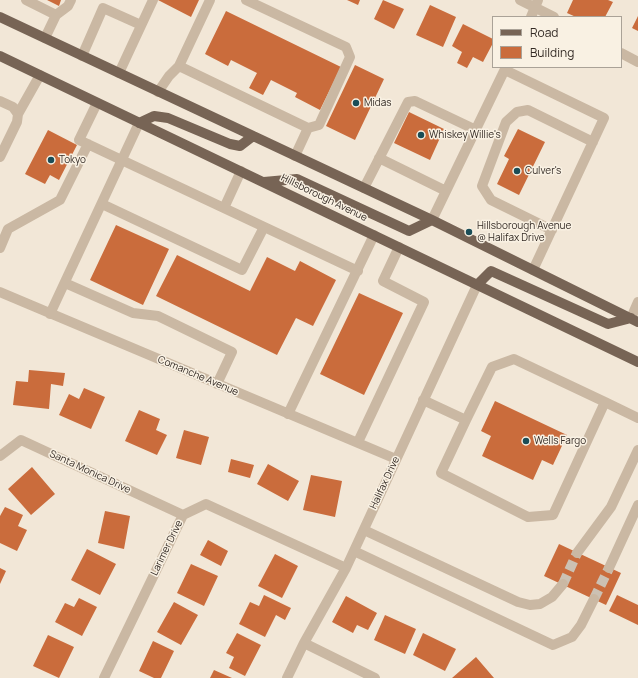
<!DOCTYPE html>
<html>
<head>
<meta charset="utf-8">
<style>
  body { margin:0 }
  #map { position:relative; width:638px; height:678px; overflow:hidden; background:#f2e7d7; font-family:Manrope,sans-serif }
  canvas { display:block }
  .legend { position:absolute; left:492px; top:16px; width:130px; height:52px; box-sizing:border-box; background:#f9f1e3; border:1px solid #aaa297; margin:0; padding:5px 7px; list-style:none; font-size:12px; color:#342b25 }
  .legend li { display:flex; align-items:center; gap:8px; height:20px }
  .legend b { width:20px; border:1px solid #aaa297 }
</style>
</head>
<body>
<div id="map">
<canvas width="638" height="678"></canvas>
<ul class="legend">
<li><b style="height:5px;background:#776455"></b>Road</li>
<li><b style="height:11px;background:#ca6c3c"></b>Building</li>
</ul>
</div>
<script>
const ctx = document.querySelector('canvas').getContext('2d');
ctx.lineJoin = 'round';
function fillPath(path, color) { ctx.fillStyle = color; ctx.fill(path, 'evenodd'); }
const shape = rows => new Path2D(rows.map(r => 'M' + r).join(''));
function stroke(path, color, width, dash) { ctx.strokeStyle = color; ctx.lineWidth = width; ctx.lineCap = dash ? 'butt' : 'round'; ctx.setLineDash(dash || []); ctx.stroke(path); }
function label(font, color, halo, rows, align = 'center') {
  ctx.font = font + ' Manrope,sans-serif'; ctx.lineWidth = 3; ctx.setLineDash([]); ctx.textBaseline = 'middle'; ctx.strokeStyle = halo; ctx.fillStyle = color; for (const [text, x, y, turn = 0] of rows) {
    ctx.save(); ctx.translate(x, y); ctx.rotate((+turn || 0) * Math.PI / 180); ctx.textAlign = isNaN(turn) ? turn : align; if (halo) ctx.strokeText(text, 0, 0); ctx.fillText(text, 0, 0); ctx.restore();
  }
}
fillPath(shape([
  [47,0,61,0,59,6],
  [158,0,199,0,191,17],
  [347,0,360,0,358,5],
  [383,0,404,9,394,29,374,19],
  [573,0,608,0,613,2,605,17,576,17,567,13],
  [430,5,456,17,443,47,416,35],
  [226,11,341,67,320,110,295,97,297,93,271,80,263,95,249,88,257,73,231,60,228,66,205,54],
  [638,16,638,31,632,28],
  [463,24,493,39,493,43,483,62,473,57,467,68,457,63,462,52,452,46],
  [355,65,384,79,355,140,326,126],
  [409,112,444,129,430,160,394,143],
  [518,129,545,142,519,195,497,184,509,159,504,156],
  [48,130,77,145,59,180,50,175,45,184,25,174],
  [116,225,169,249,143,305,90,280],
  [177,255,250,291,267,257,295,271,300,261,336,280,313,326,296,318,277,355,156,296],
  [359,293,403,313,364,395,320,374],
  [29,370,65,373,63,386,51,384,49,409,13,405,16,381,28,382],
  [84,388,105,397,91,429,59,415,69,394,79,399],
  [495,401,567,435,553,465,542,460,533,480,482,456,491,436,481,431],
  [139,410,160,419,156,430,167,435,157,455,125,441],
  [184,430,209,437,201,465,176,458],
  [231,459,254,465,250,478,228,472],
  [268,464,299,481,288,501,257,484],
  [32,467,55,494,31,515,8,489],
  [311,475,342,481,335,517,303,510],
  [5,507,23,515,18,526,27,530,17,551,0,543,0,516],
  [105,511,130,516,124,549,98,543],
  [208,540,228,551,221,566,200,555],
  [559,544,621,573,606,605,544,576],
  [87,549,116,564,100,595,71,580],
  [275,554,298,566,282,598,258,586],
  [191,564,218,576,204,606,177,593],
  [0,568,6,571,0,584],
  [264,595,291,608,285,620,276,615,265,637,239,624,250,602,259,606],
  [617,595,638,605,638,625,609,611],
  [346,596,377,613,368,630,357,625,353,633,332,622],
  [79,598,97,607,82,636,55,622,65,603,74,607],
  [174,602,198,615,181,645,157,632],
  [385,615,416,629,405,654,374,640],
  [237,633,261,645,245,676,229,668,234,657,226,653],
  [423,633,456,649,445,671,413,655],
  [48,635,74,647,59,678,33,666],
  [153,641,174,651,161,678,154,678,139,671],
  [476,657,494,678,452,678],
  [214,670,232,678,210,678]
]), '#ca6c3c');
stroke(shape([
  [563,584,577,553],
  [594,599,609,568]
]), '#ccc1b3', 10, [10, 5]);
stroke(shape([
  [26,0,56,15,45,38],
  [246,0,346,47,350,57,319,125,308,128],
  [520,0,554,17],
  [56,15,68,6,71,0],
  [531,17,538,0],
  [621,53,638,62],
  [82,56,103,8,141,25],
  [179,66,210,0],
  [505,70,604,118,533,270],
  [119,73,153,0],
  [158,92,169,76,179,66,308,128,295,156],
  [0,101,13,107,18,114],
  [97,103,79,140,358,271],
  [0,157,17,122,18,114,40,75],
  [379,158,446,191],
  [364,188,408,102,415,101,476,130],
  [102,204,242,270,264,227],
  [224,208,241,171],
  [432,220,506,67],
  [552,230,491,200,482,186,506,122,517,112,528,110,593,142],
  [0,248,8,229,60,200,88,144],
  [65,283,133,313,158,316,232,352,217,384],
  [0,292,396,459],
  [50,314,139,123],
  [631,318,638,302],
  [423,400,466,420,441,473,528,517,553,515,605,402,514,359,492,367,466,420],
  [605,402,638,418],
  [288,414,374,235],
  [358,442,424,302,383,281,399,247],
  [0,456,21,440,183,515],
  [364,530,518,602,530,605,540,604,552,597,563,584],
  [354,551,553,645,572,637,581,625,594,599],
  [577,553,611,507,638,450],
  [609,568,638,505],
  [304,643,375,678],
  [104,678,183,515,206,504,346,568],
  [287,678,304,643,346,568,477,285]
]), '#cab8a3', 10);
stroke(shape([
  [0,17,432,220,638,322],
  [0,56,638,362],
  [139,123,154,116,168,118,230,144,240,146,253,136],
  [264,182,297,179,409,231,432,220],
  [477,285,491,271,608,324,631,318]
]), '#776455', 10);
for (const [x, y, r, color] of [
  [356,103,4,"#1a4d57"],
  [421,135,4,"#1a4d57"],
  [51,160,4,"#1a4d57"],
  [517,171,4,"#1a4d57"],
  [469,232,4,"#1a4d57"],
  [526,441,4,"#1a4d57"]
]) { const dot = new Path2D(); dot.arc(x, y, r, 0, 2 * Math.PI); ctx.fillStyle = color; ctx.fill(dot); stroke(dot, '#f9f1e3', 1.5); }
label('10px', '#342b25', '#f9f1e3', [
  ["Midas",364,103],
  ["Whiskey Willie's",429,135],
  ["Tokyo",59,160],
  ["Culver's",525,171],
  ["Hillsborough Avenue",477,226],
  ["@ Halifax Drive",477,238],
  ["Wells Fargo",534,441]
], 'left');
label('10px', '#342b25', '#f9f1e3', [
  ["Hillsborough Avenue",324,198,26],
  ["Comanche Avenue",198,376,23],
  ["Santa Monica Drive",90,472,25],
  ["Halifax Drive",385,483,-65],
  ["Larimer Drive",167,548,-64]
]);
</script>
</body>
</html>
